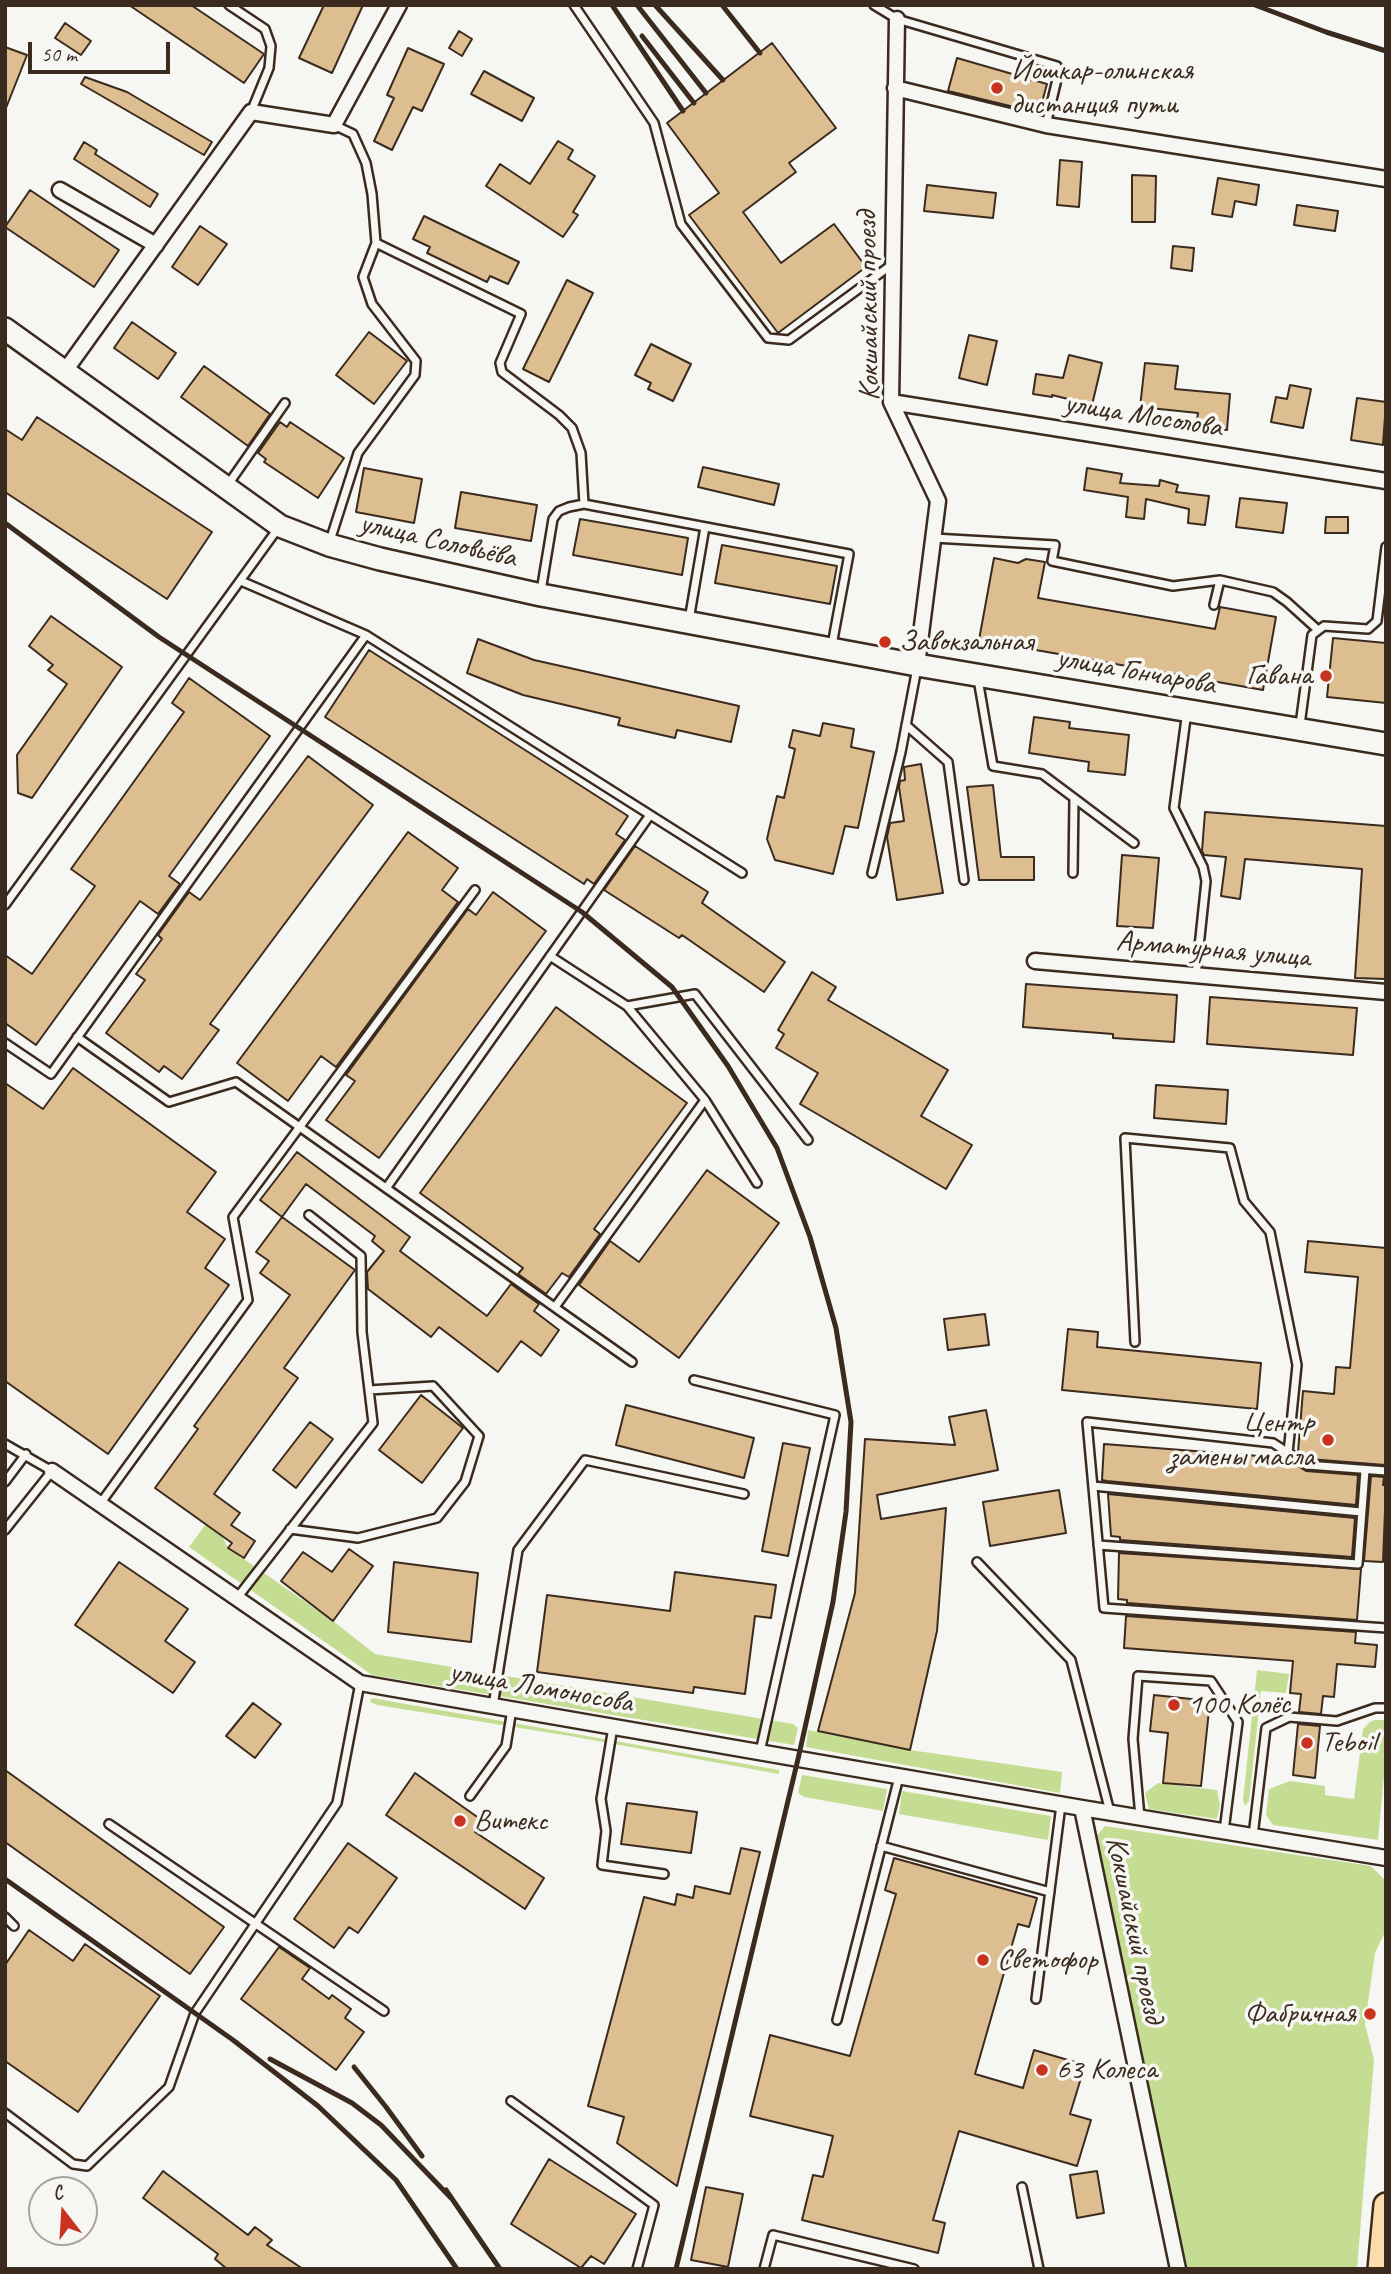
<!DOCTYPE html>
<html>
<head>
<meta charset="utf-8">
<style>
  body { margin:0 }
  #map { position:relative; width:1391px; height:2274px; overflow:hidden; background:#f6f6f2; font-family:Caveat,sans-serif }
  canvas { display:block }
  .frame { position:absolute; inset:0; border:7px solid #3b2a1e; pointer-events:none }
  .north { position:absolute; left:28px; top:2176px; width:70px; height:70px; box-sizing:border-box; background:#f6f6f2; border:2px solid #aba49d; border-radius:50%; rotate:343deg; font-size:19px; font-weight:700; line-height:28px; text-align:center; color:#3b2a1e }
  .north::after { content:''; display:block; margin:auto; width:24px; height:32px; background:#c8321e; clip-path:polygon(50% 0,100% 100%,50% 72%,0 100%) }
  .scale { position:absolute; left:28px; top:42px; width:142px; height:32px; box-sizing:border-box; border:4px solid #3b2a1e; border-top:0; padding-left:9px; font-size:21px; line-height:24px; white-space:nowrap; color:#3b2a1e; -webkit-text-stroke:5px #f6f6f2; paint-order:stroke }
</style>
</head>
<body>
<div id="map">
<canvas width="1391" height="2274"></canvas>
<div class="frame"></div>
<div class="north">С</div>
<div class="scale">50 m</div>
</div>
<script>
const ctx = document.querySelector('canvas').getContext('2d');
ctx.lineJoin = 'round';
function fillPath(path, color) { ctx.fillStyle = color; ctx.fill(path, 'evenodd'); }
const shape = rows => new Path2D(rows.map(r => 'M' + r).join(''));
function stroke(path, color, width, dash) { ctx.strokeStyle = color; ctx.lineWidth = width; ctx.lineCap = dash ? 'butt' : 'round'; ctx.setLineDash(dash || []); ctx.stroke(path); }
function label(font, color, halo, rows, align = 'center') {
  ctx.font = font + ' Caveat,sans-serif'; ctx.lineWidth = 7; ctx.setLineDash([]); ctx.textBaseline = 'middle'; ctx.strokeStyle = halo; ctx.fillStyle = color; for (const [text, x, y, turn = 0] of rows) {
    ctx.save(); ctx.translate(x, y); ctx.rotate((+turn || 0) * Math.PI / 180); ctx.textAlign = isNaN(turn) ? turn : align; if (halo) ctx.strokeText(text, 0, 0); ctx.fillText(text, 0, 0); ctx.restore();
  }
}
fillPath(shape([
  [206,1524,222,1536,228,1548,333,1621,375,1654,793,1724,798,1728,794,1745,372,1675,189,1547],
  [1257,1670,1289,1674,1286,1693,1261,1691,1249,1801,1245,1806,1243,1800],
  [372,1698,779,1770,779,1774,570,1736,377,1705,370,1702],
  [1375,1720,1386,1720,1386,1755,1378,1840,1273,1825,1266,1815,1269,1789,1290,1781,1325,1786,1325,1795,1354,1799,1363,1729,1370,1722],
  [808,1730,910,1750,1062,1772,1060,1793,806,1747],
  [802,1775,887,1789,883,1811,804,1797,798,1793],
  [1158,1783,1217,1790,1220,1805,1217,1819,1149,1809,1145,1793],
  [902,1791,1051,1816,1048,1840,899,1814],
  [1105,1826,1371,1866,1386,1881,1386,1930,1375,1953,1365,2024,1374,2060,1357,2269,1188,2269,1095,1838]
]), '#c5dd93');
const building = shape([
  [129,5,191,5,264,54,244,83,129,5],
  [324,5,363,5,332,73,299,58,324,5],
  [65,23,91,41,81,55,55,38,65,23],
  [459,31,472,39,462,56,449,48,459,31],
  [772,43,836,128,789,163,796,172,743,212,781,263,834,224,866,267,778,333,689,215,719,193,667,123,772,43],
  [5,47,27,55,6,108,5,108,5,47],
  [408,48,444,64,422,111,413,107,392,150,374,141,394,98,387,95,408,48],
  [957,58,1047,84,1039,113,948,91,957,58],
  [484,71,534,98,522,121,471,94,484,71],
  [85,77,127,92,212,142,204,155,81,84,85,77],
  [558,141,573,150,568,159,595,176,573,212,578,215,563,237,486,186,500,164,530,184,558,141],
  [84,142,97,150,95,154,158,194,150,207,74,159,84,142],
  [1060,160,1082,162,1079,207,1057,205,1060,160],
  [1132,175,1156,176,1155,222,1132,222,1132,175],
  [1218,178,1259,185,1256,205,1235,201,1232,217,1212,214,1218,178],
  [927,185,996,193,993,218,924,211,927,185],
  [30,190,119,250,94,287,5,227,30,190],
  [1297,205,1338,211,1335,231,1294,225,1297,205],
  [424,216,519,262,508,284,490,276,487,282,427,253,430,247,413,239,424,216],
  [200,226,227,244,198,285,172,267,200,226],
  [1173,246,1194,248,1192,271,1171,268,1173,246],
  [567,280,593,293,549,382,523,369,567,280],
  [132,322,176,353,158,379,114,348,132,322],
  [369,332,407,361,374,404,336,375,369,332],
  [969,335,997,341,987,385,959,378,969,335],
  [651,344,691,364,673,401,648,389,651,383,635,375,651,344],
  [1069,355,1102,363,1092,405,1052,395,1052,397,1033,394,1036,374,1063,378,1069,355],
  [1145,363,1178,366,1175,389,1230,394,1227,430,1196,427,1198,413,1140,407,1145,363],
  [204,366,270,414,248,446,181,397,204,366],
  [1290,385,1311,389,1303,428,1271,422,1276,397,1287,399,1290,385],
  [1357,398,1386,402,1383,445,1351,440,1357,398],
  [37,417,212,532,167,599,5,492,5,429,22,440,37,417],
  [280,422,287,427,290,422,344,458,318,498,264,462,266,459,258,453,280,422],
  [703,467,779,484,774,505,698,487,703,467],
  [364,468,422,479,414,523,356,512,364,468],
  [1087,468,1122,474,1120,483,1159,486,1160,480,1178,485,1176,492,1209,496,1205,525,1188,523,1189,509,1146,499,1144,519,1126,517,1128,497,1084,490,1087,468],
  [461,492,537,505,531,541,455,528,461,492],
  [1240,498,1287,503,1283,533,1236,527,1240,498],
  [1326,517,1348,517,1348,533,1325,533,1326,517],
  [580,519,688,538,682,575,573,555,580,519],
  [722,545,837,566,830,604,715,583,722,545],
  [994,558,1018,563,1026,559,1045,562,1038,598,1215,629,1220,607,1276,617,1263,690,979,640,994,558],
  [51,616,122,667,32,798,18,793,17,755,67,684,48,670,53,665,29,646,51,616],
  [1333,638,1386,643,1386,703,1327,697,1333,638],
  [478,639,534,660,739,706,731,742,677,730,675,738,618,725,620,718,523,695,467,673,478,639],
  [369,650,628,816,616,834,625,840,594,884,587,879,584,884,325,717,369,650],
  [189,678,270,736,169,876,180,884,158,914,140,901,36,1045,5,1023,5,955,32,974,95,886,71,869,184,712,172,703,189,678],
  [1034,717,1070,722,1069,728,1129,735,1125,775,1088,771,1089,762,1029,753,1034,717],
  [823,723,854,729,851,747,874,752,858,828,845,826,833,874,775,860,767,839,777,796,784,798,795,749,789,747,793,730,820,736,823,723],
  [308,756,373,805,210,1024,219,1030,182,1079,164,1066,159,1072,106,1033,145,980,136,974,162,939,158,935,189,892,200,900,308,756],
  [921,764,943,893,897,900,887,837,890,823,904,821,899,787,900,781,905,780,904,767,921,764],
  [993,785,1001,857,1034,857,1034,880,979,880,967,787,993,785],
  [1205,812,1386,826,1386,979,1355,978,1362,869,1245,859,1240,899,1221,896,1226,857,1204,855,1202,851,1205,812],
  [408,832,458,868,442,890,458,902,336,1067,321,1056,288,1101,237,1063,408,832],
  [635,846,708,892,702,903,785,962,764,992,682,935,679,938,604,890,635,846],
  [1122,855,1159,858,1153,928,1117,926,1122,855],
  [493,892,546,931,379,1158,326,1120,355,1081,346,1075,468,909,476,915,493,892],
  [812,972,836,987,828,1000,948,1070,921,1116,972,1145,946,1189,800,1104,818,1073,776,1048,784,1034,778,1030,812,972],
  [1026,984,1177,995,1174,1042,1113,1038,1113,1034,1023,1027,1026,984],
  [1210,997,1357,1008,1353,1055,1207,1044,1210,997],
  [556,1007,687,1103,594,1229,600,1234,569,1277,562,1273,546,1294,518,1274,523,1268,420,1193,556,1007],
  [73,1068,216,1172,187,1212,225,1239,205,1268,229,1285,108,1454,5,1381,5,1083,43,1109,73,1068],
  [1156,1085,1228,1090,1226,1124,1154,1118,1156,1085],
  [297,1152,410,1237,400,1251,487,1316,511,1284,539,1304,534,1311,559,1330,541,1356,521,1341,498,1372,439,1327,431,1337,368,1289,367,1272,384,1251,372,1241,375,1236,306,1184,282,1217,260,1200,297,1152],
  [707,1170,779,1223,679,1358,579,1285,610,1241,639,1262,707,1170],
  [282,1217,355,1270,284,1368,298,1378,214,1494,240,1513,231,1525,255,1541,244,1558,228,1548,232,1543,155,1488,198,1429,194,1426,290,1295,260,1273,269,1261,256,1252,282,1217],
  [1308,1241,1386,1248,1385,1465,1309,1459,1298,1452,1303,1391,1334,1394,1336,1367,1350,1368,1358,1277,1305,1272,1308,1241],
  [985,1314,989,1345,948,1350,944,1319,985,1314],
  [1068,1329,1098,1332,1097,1347,1261,1363,1257,1409,1062,1390,1068,1329],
  [421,1395,463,1428,422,1483,379,1450,421,1395],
  [626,1405,754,1438,744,1478,616,1445,626,1405],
  [986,1410,998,1470,877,1495,881,1519,946,1508,937,1631,910,1750,818,1731,855,1593,865,1439,955,1445,949,1417,986,1410],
  [310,1422,333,1439,296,1488,273,1470,310,1422],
  [783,1443,810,1448,788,1556,762,1551,783,1443],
  [1104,1444,1285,1458,1306,1471,1358,1475,1356,1505,1107,1481,1102,1480,1104,1444],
  [1371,1476,1384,1477,1383,1485,1386,1485,1383,1562,1364,1561,1371,1476],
  [1059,1490,1066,1533,990,1546,983,1502,1059,1490],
  [1108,1494,1355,1518,1352,1557,1120,1540,1120,1537,1111,1536,1108,1494],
  [349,1549,373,1566,333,1621,281,1581,303,1552,332,1572,349,1549],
  [1119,1553,1361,1569,1357,1620,1127,1603,1127,1600,1118,1599,1119,1553],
  [119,1562,188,1609,165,1641,195,1662,173,1693,75,1625,119,1562],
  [394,1562,478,1573,471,1642,388,1632,394,1562],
  [675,1572,776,1585,771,1618,755,1616,745,1694,694,1687,693,1693,537,1672,547,1595,670,1611,675,1572],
  [1126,1616,1356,1632,1355,1643,1377,1645,1375,1667,1337,1664,1334,1697,1323,1696,1321,1714,1299,1712,1301,1694,1290,1693,1293,1661,1124,1648,1126,1616],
  [1154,1695,1210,1701,1201,1786,1163,1783,1168,1733,1150,1731,1154,1695],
  [253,1703,281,1724,255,1758,226,1736,253,1703],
  [1298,1724,1320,1726,1315,1778,1293,1775,1298,1724],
  [5,1770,224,1927,190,1974,5,1842,5,1770],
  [415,1773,483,1821,475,1832,544,1878,525,1909,386,1815,415,1773],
  [627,1803,697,1812,691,1853,621,1844,627,1803],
  [348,1843,397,1878,358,1933,349,1927,334,1948,294,1919,348,1843],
  [741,1848,760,1852,677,2186,617,2143,624,2117,588,2106,644,1897,675,1905,677,1894,693,1898,695,1886,730,1894,741,1848],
  [894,1858,1037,1898,1029,1927,1018,1924,975,2074,1023,2088,1034,2050,1085,2065,1070,2114,1091,2120,1077,2166,959,2131,933,2220,945,2223,938,2253,802,2220,813,2175,823,2177,833,2136,750,2116,770,2035,850,2056,896,1894,885,1890,894,1858],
  [29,1930,73,1961,85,1944,160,1996,78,2112,5,2061,5,1965,29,1930],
  [279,1947,310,1968,302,1979,329,1999,332,1995,351,2009,345,2018,364,2032,336,2070,241,1999,279,1947],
  [549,2159,636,2214,604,2264,591,2256,581,2268,511,2224,549,2159],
  [163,2171,248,2235,255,2227,272,2240,267,2245,303,2269,227,2269,215,2259,218,2254,143,2198,163,2171],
  [1097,2171,1104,2213,1077,2218,1070,2175,1097,2171],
  [706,2187,743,2194,728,2267,691,2260,706,2187]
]);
fillPath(building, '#ddbe90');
stroke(building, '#3b2a1e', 2);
const lane = shape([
  [229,5,265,29,271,46,269,68,251,112],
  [574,5,654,123,681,224,768,338,789,340,894,263],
  [874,5,897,19,1057,66,1059,71,1046,125],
  [334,125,353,134,366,163,372,194,376,243,521,314,500,363,502,372,559,415,572,428,581,453,584,504],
  [227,486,285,403],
  [934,538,1055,545,1052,561,1173,586,1220,580,1273,592,1287,602,1318,630],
  [329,544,358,453,415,375,416,361,372,304,363,277,376,243],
  [241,581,366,635,742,873],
  [541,591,553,519,559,511,569,507,584,504,849,554,832,645],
  [1214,605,1220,580],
  [689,620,705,527],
  [978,679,993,766,1042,774,1134,843],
  [1187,711,1174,808,1203,867,1206,881,1196,975],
  [906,725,948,762,964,880],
  [1300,725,1312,635,1324,626,1368,629,1377,621,1386,547],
  [872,873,901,752,917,668],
  [1073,873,1074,798],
  [5,905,279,527],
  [550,956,627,1006,705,1100,757,1183],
  [627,1006,695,994,808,1140],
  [77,1037,169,1102,236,1082,632,1362],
  [5,1043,51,1074,366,635],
  [387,1187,650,815],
  [555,1307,705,1100],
  [1135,1342,1125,1138,1230,1148,1244,1201,1270,1232,1297,1365,1288,1453],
  [694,1380,835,1415,760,1752],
  [5,1444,52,1471,5,1530],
  [1386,1471,1307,1465,1273,1443,1087,1422,1104,1608,1386,1628],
  [5,1482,26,1454],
  [1093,1486,1361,1512],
  [100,1504,248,1300,233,1217,475,890],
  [290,1529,358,1538,437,1518,465,1482,479,1436,433,1386,369,1390],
  [1098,1545,1358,1564,1365,1470],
  [977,1562,1071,1660,1110,1812],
  [237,1598,373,1423,362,1332,361,1256,309,1215],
  [495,1706,493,1706,518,1550,585,1460,744,1494],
  [613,1727,601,1799,606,1831,602,1865,664,1874],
  [470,1796,506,1746,512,1709,510,1709],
  [1140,1817,1133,1739,1138,1676,1211,1681,1238,1722,1224,1831],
  [109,1824,384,2011],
  [1253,1836,1266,1728,1289,1717,1337,1721,1375,1708,1386,1708],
  [881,1846,1050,1892],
  [5,1917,14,1926],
  [1036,1999,1061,1805],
  [837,2020,899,1777],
  [511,2101,654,2205,637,2269],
  [5,2113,73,2164,87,2166,169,2087,195,2013,337,1803,360,1683],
  [1022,2187,1039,2269],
  [764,2269,773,2235,914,2269]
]);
const street = shape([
  [897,19,891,402,938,501,917,665],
  [895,88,1046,125,1386,179],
  [60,190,156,245],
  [65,371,251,112,334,125,399,5],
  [891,402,1386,481],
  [1035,961,1386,992],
  [52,1471,360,1683,1082,1808,1386,1858],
  [1082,1808,1178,2269]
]);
const secondary = shape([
  [5,329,280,526,329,545,380,559,541,595,917,665,1386,744]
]);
const primary = shape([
  [1380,2269,1386,2205]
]);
stroke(lane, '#3b2a1e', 12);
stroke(street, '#3b2a1e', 19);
stroke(secondary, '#3b2a1e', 26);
stroke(primary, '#3b2a1e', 28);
stroke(lane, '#f6f6f2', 7);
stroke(street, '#f6f6f2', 14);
stroke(secondary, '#f6f6f2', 21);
stroke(primary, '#fcdcac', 23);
stroke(shape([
  [612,5,683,111],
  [637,5,706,93],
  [655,5,723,80],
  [722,5,760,53],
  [1255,5,1326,32,1386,51],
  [642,36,694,103],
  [5,523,159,637,582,912,672,987,728,1066,777,1148,810,1237,836,1328,851,1422,846,1512,833,1602,798,1759,676,2269],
  [5,1879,233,2040,318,2106,396,2180,457,2269],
  [270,2059,352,2103,381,2125,451,2198],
  [354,2067,386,2107,422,2156],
  [446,2190,500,2269]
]), '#3b2a1e', 5);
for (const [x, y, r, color] of [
  [997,88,7,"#c8321e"],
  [885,642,7,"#c8321e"],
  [1326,676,7,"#c8321e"],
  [1328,1440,7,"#c8321e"],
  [1174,1705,7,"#c8321e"],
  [1307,1743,7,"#c8321e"],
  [460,1821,7,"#c8321e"],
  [983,1960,7,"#c8321e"],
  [1370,2014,7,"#c8321e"],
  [1042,2070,7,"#c8321e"]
]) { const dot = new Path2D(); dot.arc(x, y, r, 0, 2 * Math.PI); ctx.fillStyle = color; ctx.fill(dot); stroke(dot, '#f6f6f2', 2.5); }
label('30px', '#3b2a1e', '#f6f6f2', [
  ["Йошкар-олинская",1011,71],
  ["дистанция пути",1011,105],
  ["Завокзальная",899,642],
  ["Гавана",1312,676,"right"],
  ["Центр",1314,1423,"right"],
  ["замены масла",1314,1457,"right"],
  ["100 Колёс",1188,1705],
  ["Teboil",1321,1743],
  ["Витекс",474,1821],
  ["Светофор",997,1960],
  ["Фабричная",1356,2014,"right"],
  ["63 Колеса",1056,2070]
], 'left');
label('30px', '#3b2a1e', '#f6f6f2', [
  ["Кокшайский проезд",869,306,-91],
  ["улица Мосолова",1143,416,9],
  ["улица Соловьёва",438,541,13],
  ["улица Гончарова",1136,672,10],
  ["Арматурная улица",1213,950,5],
  ["улица Ломоносова",541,1688,10],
  ["Кокшайский проезд",1134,1930,78]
]);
</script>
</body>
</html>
